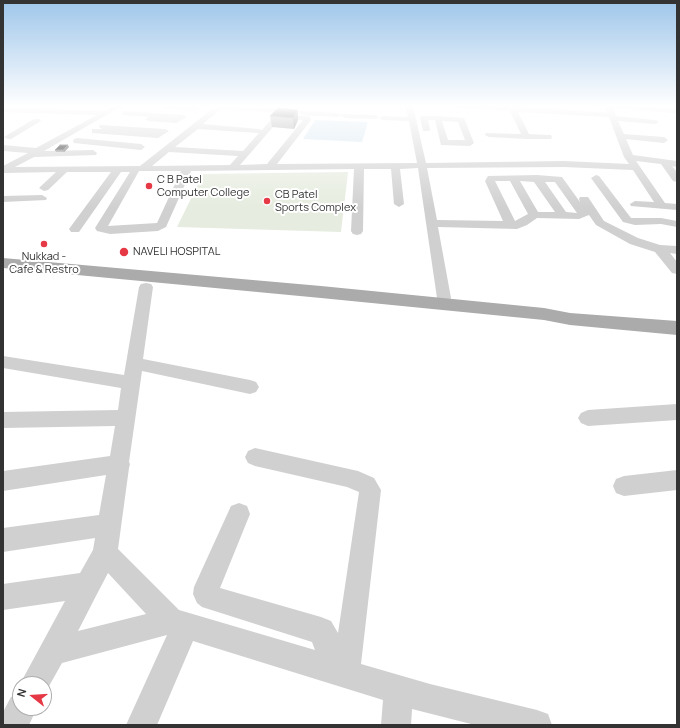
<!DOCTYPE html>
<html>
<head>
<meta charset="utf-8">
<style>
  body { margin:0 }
  #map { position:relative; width:680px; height:728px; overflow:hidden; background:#fff; font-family:Manrope,sans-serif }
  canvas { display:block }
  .frame { position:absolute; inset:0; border:4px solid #333; pointer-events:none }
  .north { position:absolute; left:12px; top:676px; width:40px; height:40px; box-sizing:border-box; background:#fff; border:1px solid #adadad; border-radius:50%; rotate:287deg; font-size:11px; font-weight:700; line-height:16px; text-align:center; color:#333 }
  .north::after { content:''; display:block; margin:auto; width:14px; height:18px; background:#e63946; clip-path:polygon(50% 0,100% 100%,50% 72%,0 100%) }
</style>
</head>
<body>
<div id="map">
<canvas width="680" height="728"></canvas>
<div class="frame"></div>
<div class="north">N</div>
</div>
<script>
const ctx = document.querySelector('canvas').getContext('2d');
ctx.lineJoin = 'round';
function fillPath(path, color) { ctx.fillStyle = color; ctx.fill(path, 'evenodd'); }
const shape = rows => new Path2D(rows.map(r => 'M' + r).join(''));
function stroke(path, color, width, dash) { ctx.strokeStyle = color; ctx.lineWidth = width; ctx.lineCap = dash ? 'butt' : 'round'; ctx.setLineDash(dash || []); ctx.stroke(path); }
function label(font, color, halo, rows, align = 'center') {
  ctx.font = font + ' Manrope,sans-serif'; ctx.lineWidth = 4; ctx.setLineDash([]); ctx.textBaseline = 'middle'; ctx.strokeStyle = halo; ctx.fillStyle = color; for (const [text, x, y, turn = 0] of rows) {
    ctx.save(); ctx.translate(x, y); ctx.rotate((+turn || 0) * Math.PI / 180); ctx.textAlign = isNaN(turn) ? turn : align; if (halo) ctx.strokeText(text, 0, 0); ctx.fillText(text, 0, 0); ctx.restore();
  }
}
fillPath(shape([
  [348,172,341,232,177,227,203,174]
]), '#e6ecdf');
fillPath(shape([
  [315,120,368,122,362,142,303,139]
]), '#cfe2ee');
fillPath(shape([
  [113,106,122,106,44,151,93,150,97,153,96,155,34,157,15,167,140,166,216,106,291,109,295,111,291,113,221,109,203,124,258,129,262,130,275,115,309,116,311,120,277,164,417,163,409,121,383,120,379,118,383,116,408,117,405,106,413,106,426,163,564,161,629,164,624,157,609,117,518,112,529,134,548,135,551,135,552,137,551,139,527,139,489,137,485,135,486,133,521,134,510,111,457,108,454,106,514,106,607,113,605,106,643,106,677,109,677,113,613,108,616,116,655,120,659,122,655,124,618,121,624,134,664,137,668,140,664,143,626,139,633,155,677,161,677,167,672,166,677,172,677,182,673,181,661,164,636,161,665,203,677,204,677,210,631,206,630,204,635,201,654,202,633,170,564,167,427,168,437,220,503,221,485,181,488,176,537,175,562,177,580,202,579,199,580,197,588,197,604,221,638,238,660,245,677,246,677,254,670,253,677,262,677,274,672,273,655,252,630,244,596,225,589,215,579,219,537,218,527,225,517,229,438,227,451,298,449,301,444,302,439,301,437,298,418,168,400,169,404,204,399,207,394,204,391,169,364,169,363,231,361,234,357,235,353,234,351,231,354,169,191,171,166,227,158,231,110,234,97,231,95,228,130,172,121,172,79,232,71,232,69,229,111,172,67,172,48,190,44,191,39,188,56,172,3,173,3,166,28,153,3,151,3,145,36,148,97,115,3,112,3,108,105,111,113,106],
  [280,119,303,120,267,164,240,165,280,119],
  [198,129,258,133,259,133,243,151,175,147,198,129],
  [169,152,238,156,230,165,152,166,169,152],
  [139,171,181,171,157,223,108,226,139,171],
  [495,181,510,181,528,214,515,221,495,181],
  [520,181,534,182,555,212,538,212,520,181],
  [545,182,555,182,577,213,566,212,545,182],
  [164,106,204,106,196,110,167,109,164,109,164,106],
  [123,111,183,115,187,117,176,123,149,121,145,119,149,117,126,115,123,115,123,111],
  [300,111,338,113,342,115,338,117,303,115,299,113,300,111],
  [342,114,375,115,379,117,375,119,345,118,341,116,342,114],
  [421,116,438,116,464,118,474,143,470,146,441,145,435,120,428,120,430,129,429,131,423,131,420,118,421,116],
  [442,121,458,122,465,140,448,140,442,121],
  [34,119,40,119,41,121,11,139,8,139,4,137,34,119],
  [100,125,165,129,169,131,158,138,92,133,92,129,102,129,99,127,100,125],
  [116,130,157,133,156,133,116,130],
  [77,138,141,144,145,147,141,150,74,143,73,141,74,139,77,138],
  [596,175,599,176,631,218,661,218,677,221,677,227,661,224,635,225,623,222,591,178,596,175],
  [42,195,47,198,46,200,3,202,3,196,42,195],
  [146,283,151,284,153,287,143,359,250,380,256,382,259,387,256,392,250,394,142,371,129,462,130,464,129,468,118,549,179,610,315,650,312,642,202,607,197,603,193,594,194,587,231,506,239,503,247,506,250,514,220,588,321,617,331,621,338,633,359,492,347,487,255,466,248,463,245,457,248,451,255,448,358,471,374,478,381,490,361,664,430,684,537,710,548,714,552,725,475,725,412,709,411,725,381,725,383,700,193,641,157,725,126,725,167,635,62,663,44,695,44,684,20,684,65,601,3,610,3,584,80,573,93,550,95,538,3,552,3,528,99,515,106,475,3,491,3,471,110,456,115,426,3,428,3,412,118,410,121,388,3,368,3,356,124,375,139,287,141,284,146,283],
  [108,573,146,614,78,631,97,594,108,573],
  [677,404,677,420,588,426,581,423,578,418,581,413,588,410,677,404],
  [677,470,677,490,624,496,616,493,613,486,616,479,624,476,677,470],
  [20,694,20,708,37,708,29,725,3,725,3,712,11,697,20,694]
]), '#d0d0d0');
fillPath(shape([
  [3,258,321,286,544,308,570,313,677,321,677,335,570,325,544,320,321,298,3,268,3,258]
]), '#ababab');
fillPath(shape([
  [278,108,298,120,294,129,272,127,270,116],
  [69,147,64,152,56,152,55,150]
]), '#8c8c8c');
fillPath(shape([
  [298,110,298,120,294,129,293,118],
  [68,145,69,147,64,152,63,150]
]), '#5f5f5f');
const building = shape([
  [278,108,298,110,293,118,270,116,278,108],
  [60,145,68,145,63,150,55,150,60,145]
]);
fillPath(building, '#1a1a1a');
stroke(building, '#5f5f5f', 1);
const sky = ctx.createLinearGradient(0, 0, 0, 208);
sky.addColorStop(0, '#9ec6ea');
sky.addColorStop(0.51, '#fff');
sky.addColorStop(1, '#ffffff00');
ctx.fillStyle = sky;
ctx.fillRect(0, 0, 680, 208);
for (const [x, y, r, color] of [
  [149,186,4,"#e63946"],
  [267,201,4,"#e63946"],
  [44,244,4,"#e63946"],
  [124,252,5,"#e63946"]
]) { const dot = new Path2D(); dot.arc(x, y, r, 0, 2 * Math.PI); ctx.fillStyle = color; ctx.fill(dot); stroke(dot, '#fff', 1.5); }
label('11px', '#333', '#fff', [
  ["C B Patel",157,180],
  ["Computer College",157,193],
  ["CB Patel",275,195],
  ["Sports Complex",275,208],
  ["NAVELI HOSPITAL",133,252],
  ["Nukkad -",44,257,"center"],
  ["Cafe & Restro",44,270,"center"]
], 'left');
</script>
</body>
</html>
